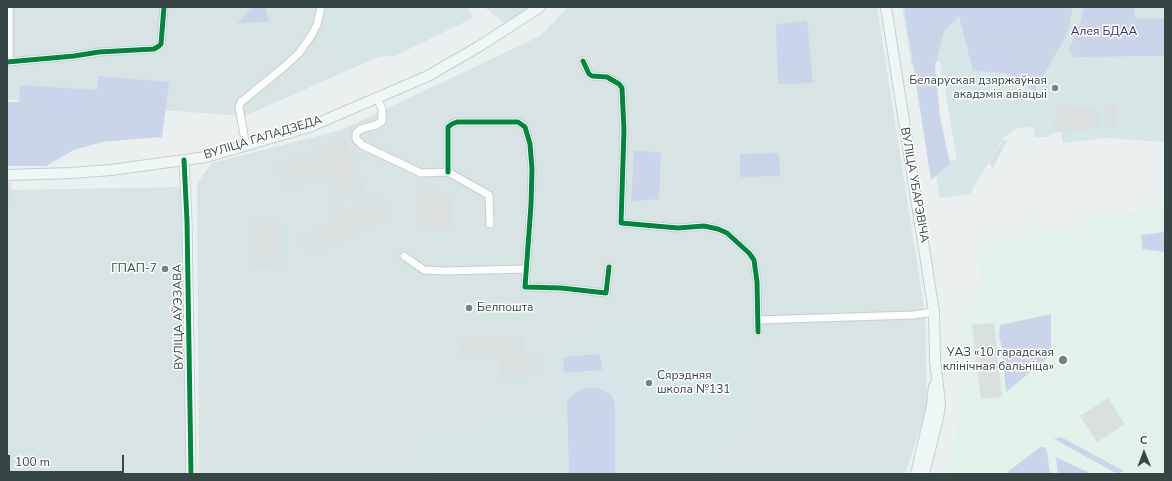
<!DOCTYPE html>
<html>
<head>
<meta charset="utf-8">
<style>
  body { margin:0 }
  #map { position:relative; width:1172px; height:481px; overflow:hidden; background:#eaf0f0; font-family:"Nunito Sans",sans-serif }
  canvas { display:block }
  .frame { position:absolute; inset:0; border:8px solid #364644; pointer-events:none }
  .north { position:absolute; left:1124px; top:433px; width:40px; height:40px; -webkit-text-stroke:3px #fff; paint-order:stroke; rotate:359deg; font-size:11px; font-weight:700; line-height:16px; text-align:center; color:#364644 }
  .north::after { content:''; display:block; margin:auto; width:14px; height:18px; background:#364644; clip-path:polygon(50% 0,100% 100%,50% 72%,0 100%) }
  .scale { position:absolute; left:8px; top:455px; width:116px; height:18px; box-sizing:border-box; border:2px solid #364644; border-top:0; padding-left:5px; font-size:12px; line-height:14px; white-space:nowrap; color:#364644; -webkit-text-stroke:3px #fff; paint-order:stroke }
</style>
</head>
<body>
<div id="map">
<canvas width="1172" height="481"></canvas>
<div class="frame"></div>
<div class="north">С</div>
<div class="scale">100 m</div>
</div>
<script>
const ctx = document.querySelector('canvas').getContext('2d');
ctx.lineJoin = 'round';
function fillPath(path, color) { ctx.fillStyle = color; ctx.fill(path, 'evenodd'); }
const shape = rows => new Path2D(rows.map(r => 'M' + r).join(''));
function stroke(path, color, width, dash) { ctx.strokeStyle = color; ctx.lineWidth = width; ctx.lineCap = dash ? 'butt' : 'round'; ctx.setLineDash(dash || []); ctx.stroke(path); }
function label(font, color, halo, rows, align = 'center') {
  ctx.font = font + ' "Nunito Sans",sans-serif'; ctx.lineWidth = 3; ctx.setLineDash([]); ctx.textBaseline = 'middle'; ctx.strokeStyle = halo; ctx.fillStyle = color; for (const [text, x, y, turn = 0] of rows) {
    ctx.save(); ctx.translate(x, y); ctx.rotate((+turn || 0) * Math.PI / 180); ctx.textAlign = isNaN(turn) ? turn : align; if (halo) ctx.strokeText(text, 0, 0); ctx.fillText(text, 0, 0); ctx.restore();
  }
}
fillPath(shape([
  [7,7,459,7,432,33,245,116,7,99],
  [484,7,535,7,507,25],
  [568,7,877,7,925,314,927,408,905,474,199,474,197,183,212,163,341,130,540,36],
  [180,187,186,196,193,474,7,474,7,190]
]), '#d7e4e3');
fillPath(shape([
  [332,7,467,7,473,18,395,56,363,57,317,45,324,35],
  [902,7,1165,7,1165,142,1106,138,1063,143,1061,132,1055,132,1048,137,1035,137,1033,127,1017,128,1004,137,970,194,940,198,934,163,957,159,940,62,911,64],
  [739,325,740,436,710,437,710,474,430,474,430,431,559,429,558,337]
]), '#d6e6e6');
fillPath(shape([
  [1165,207,1165,474,949,474,962,399,960,312,970,310,969,303,982,286,976,245,1086,227,1085,220]
]), '#e2f2ea');
fillPath(shape([
  [254,7,265,7,269,22,237,23],
  [904,7,1073,7,1067,34,1035,91,1006,73,973,71,959,16,944,31,935,66,940,116,950,164,931,180],
  [1084,7,1134,7,1135,18,1165,19,1165,56,1074,57,1069,49,1080,24],
  [807,20,813,83,778,84,776,25],
  [98,76,169,82,162,137,102,142,74,150,46,166,7,166,7,102,19,102,20,85,97,90],
  [634,150,661,153,659,199,631,201],
  [779,153,780,176,740,177,740,154],
  [1165,232,1165,252,1142,249,1141,235],
  [1051,314,1051,355,1006,392,1002,349,999,335,1000,325],
  [600,354,602,370,564,373,563,357],
  [586,388,598,388,610,394,615,403,615,474,569,474,567,402,575,393],
  [1061,437,1124,471,1119,473,1114,472,1054,439],
  [1041,447,1045,447,1047,451,1050,474,1005,474,1035,451],
  [1056,457,1092,474,1058,474]
]), '#cbd5ea');
fillPath(shape([
  [1057,104,1100,109,1100,129,1055,132,1054,123],
  [1118,105,1118,127,1104,127,1104,106],
  [344,140,365,191,337,203,325,175,287,190,277,167],
  [1003,140,1007,141,993,168,989,163],
  [418,180,453,199,452,231,419,231],
  [7,182,11,182,12,204,7,204],
  [379,196,389,218,309,253,303,238,337,223,334,216],
  [250,223,280,223,281,267,251,268],
  [994,323,1002,397,981,399,972,325],
  [524,336,524,359,543,359,544,375,501,377,500,358,461,359,461,338],
  [1108,398,1125,424,1097,442,1080,416]
]), '#dadfdf');
const minor = shape([
  [583,61,589,74,592,76,607,77,619,84,622,88,624,130,621,223,678,228,704,226,718,229,727,233,749,253,754,260,757,282,758,332],
  [7,62,74,56,99,52,154,49,159,46,161,44,164,7],
  [9,62,9,7],
  [377,98,382,109,382,121,376,125,361,129,356,133,356,139,362,145,421,173,448,172,489,195,490,224],
  [246,146,239,107,241,102,285,66,299,53,309,39,317,25,321,7],
  [448,172,448,127,452,124,457,122,518,122,525,127,530,144,532,169,531,205,525,287,561,288,606,293,609,267],
  [404,256,424,270,445,271,526,269],
  [757,320,913,315,934,312]
]);
const tertiary = shape([
  [184,160,187,221,191,474]
]);
const secondary = shape([
  [886,7,934,312,935,360,940,404,938,418,924,474],
  [7,175,71,173,111,170,206,157,309,127,428,76,478,47,540,7],
  [916,474,932,406,934,386]
]);
stroke(minor, '#c7cece', 9);
stroke(tertiary, '#c7cece', 11);
stroke(secondary, '#c3d0d0', 12);
stroke(minor, '#fcfdfd', 7);
stroke(tertiary, '#fcfdfd', 9);
stroke(secondary, '#eff6f6', 10);
stroke(shape([
  [583,61,589,74,592,76,607,77,619,84,622,88,624,130,621,223,678,228,704,226,718,229,727,233,749,253,754,260,757,282,758,332],
  [7,62,74,56,99,52,154,49,159,46,161,44,164,7],
  [184,160,187,221,191,474],
  [448,172,448,127,452,124,457,122,518,122,525,127,530,144,532,169,531,205,525,287,561,288,606,293,609,267]
]), '#00873e', 5);
for (const [x, y, r, color] of [
  [1055,88,4,"#758280"],
  [165,269,4,"#758280"],
  [469,308,4,"#758280"],
  [1063,360,5,"#758280"],
  [649,383,4,"#758280"]
]) { const dot = new Path2D(); dot.arc(x, y, r, 0, 2 * Math.PI); ctx.fillStyle = color; ctx.fill(dot); stroke(dot, '#fff', 1.5); }
label('12px', '#2c3275', '#fff', [
  ["Алея БДАА",1104,32]
]);
label('12px', '#364644', '#fff', [
  ["Беларуская дзяржаўная",1047,81],
  ["акадэмія авіацыі",1047,95],
  ["ГПАП-7",157,269],
  ["Белпошта",477,308,"left"],
  ["УАЗ «10 гарадская",1054,353],
  ["клінічная бальніца»",1054,367],
  ["Сярэдняя",657,376,"left"],
  ["школа №131",657,390,"left"]
], 'right');
label('12px', '#364644', '#fff', [
  ["ВУЛІЦА ГАЛАДЗЕДА",263,138,-17],
  ["ВУЛІЦА УБАРЭВІЧА",914,185,80],
  ["ВУЛІЦА АЎЭЗАВА",179,317,-91]
]);
</script>
</body>
</html>
